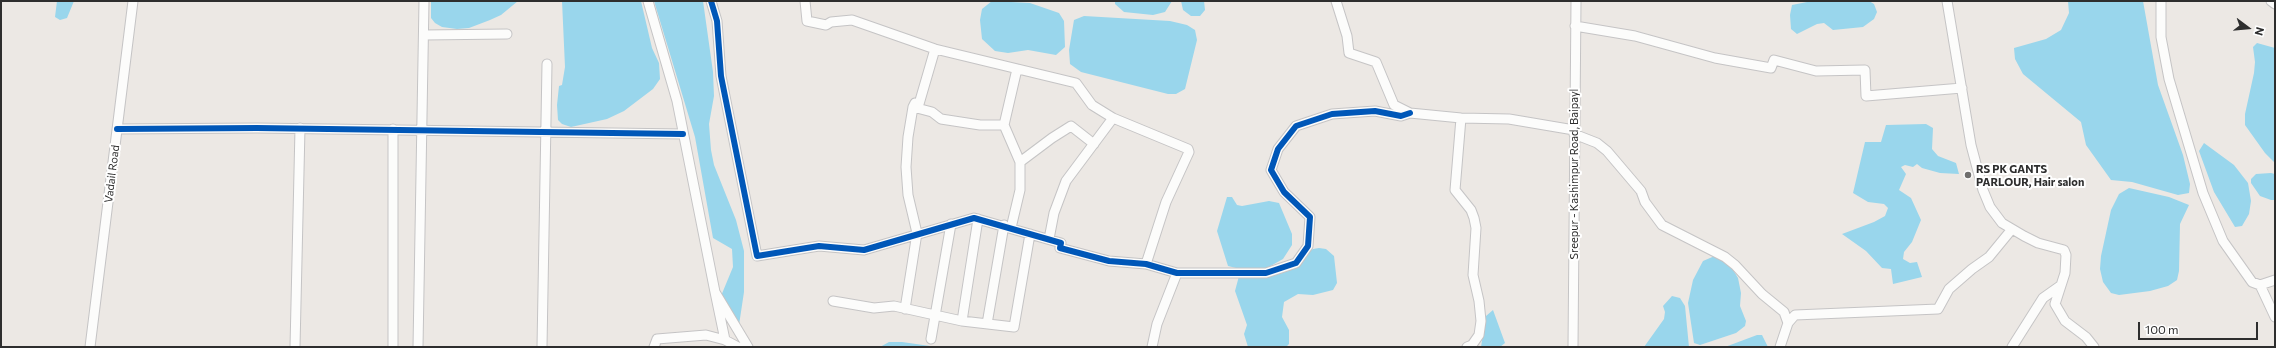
<!DOCTYPE html>
<html>
<head>
<meta charset="utf-8">
<style>
  body { margin:0 }
  #map { position:relative; width:2276px; height:348px; overflow:hidden; background:#ece8e4; font-family:Commissioner,sans-serif }
  canvas { display:block }
  .frame { position:absolute; inset:0; border:2px solid #2e2e2e; pointer-events:none }
  .north { position:absolute; left:2228px; top:8px; width:40px; height:40px; -webkit-text-stroke:3px #fff; paint-order:stroke; rotate:106deg; font-size:11px; font-weight:700; line-height:16px; text-align:center; color:#2e2e2e }
  .north::after { content:''; display:block; margin:auto; width:14px; height:18px; background:#2e2e2e; clip-path:polygon(50% 0,100% 100%,50% 72%,0 100%) }
  .scale { position:absolute; left:2138px; top:322px; width:120px; height:18px; box-sizing:border-box; border:2px solid #2e2e2e; border-top:0; padding-left:5px; font-size:12px; line-height:14px; white-space:nowrap; color:#2e2e2e; -webkit-text-stroke:3px #fff; paint-order:stroke }
</style>
</head>
<body>
<div id="map">
<canvas width="2276" height="348"></canvas>
<div class="frame"></div>
<div class="north">N</div>
<div class="scale">100 m</div>
</div>
<script>
const ctx = document.querySelector('canvas').getContext('2d');
ctx.lineJoin = 'round';
function fillPath(path, color) { ctx.fillStyle = color; ctx.fill(path, 'evenodd'); }
const shape = rows => new Path2D(rows.map(r => 'M' + r).join(''));
function stroke(path, color, width, dash) { ctx.strokeStyle = color; ctx.lineWidth = width; ctx.lineCap = dash ? 'butt' : 'round'; ctx.setLineDash(dash || []); ctx.stroke(path); }
function label(font, color, halo, rows, align = 'center') {
  ctx.font = font + ' Commissioner,sans-serif'; ctx.lineWidth = 4; ctx.setLineDash([]); ctx.textBaseline = 'middle'; ctx.strokeStyle = halo; ctx.fillStyle = color; for (const [text, x, y, turn = 0] of rows) {
    ctx.save(); ctx.translate(x, y); ctx.rotate((+turn || 0) * Math.PI / 180); ctx.textAlign = isNaN(turn) ? turn : align; if (halo) ctx.strokeText(text, 0, 0); ctx.fillText(text, 0, 0); ctx.restore();
  }
}
fillPath(shape([
  [57,1,74,1,67,18,60,20,55,17],
  [431,1,518,1,501,15,490,20,469,28,457,29,442,27,435,23,431,18],
  [562,1,641,1,652,48,659,63,660,79,653,89,624,111,607,119,571,127,562,124,558,120,557,105,559,86,562,85,565,67],
  [654,1,703,1,713,72,714,96,709,124,711,150,714,165,736,220,744,251,744,292,739,325,721,296,733,267,732,249,713,238,695,137],
  [992,1,1030,3,1059,13,1064,21,1065,47,1056,55,1028,50,1008,53,995,51,982,39,980,20,982,9],
  [1115,1,1172,1,1165,12,1153,15,1124,12,1115,4],
  [1181,1,1204,1,1205,10,1200,16,1191,16,1183,10],
  [1812,1,1869,1,1874,4,1877,12,1874,19,1863,27,1833,30,1824,23,1817,24,1797,34,1791,29,1790,15,1792,5],
  [2068,1,2143,1,2158,85,2183,155,2190,184,2189,193,2178,195,2132,182,2111,180,2086,145,2081,122,2023,74,2015,59,2014,48,2046,39,2061,30,2069,13],
  [1084,16,1170,21,1187,25,1195,30,1197,40,1185,89,1176,94,1168,94,1081,72,1070,64,1069,50,1074,20],
  [2257,43,2275,48,2275,163,2265,153,2245,125,2245,114,2254,73,2255,62,2253,47],
  [1926,124,1933,128,1932,149,1938,156,1956,163,1959,174,1940,173,1922,168,1917,164,1913,167,1905,165,1901,167,1906,174,1899,190,1911,198,1921,220,1912,242,1904,252,1903,259,1910,263,1917,262,1922,277,1893,284,1891,269,1882,268,1866,251,1842,234,1874,222,1885,216,1888,208,1884,204,1868,202,1853,193,1865,142,1881,142,1886,125],
  [2204,143,2234,165,2248,183,2251,201,2249,214,2242,226,2235,227,2214,192,2199,151],
  [2271,173,2275,174,2275,200,2271,200,2260,196,2251,183,2251,179,2256,174],
  [2129,188,2169,197,2189,205,2180,224,2179,271,2177,280,2168,286,2150,291,2119,295,2111,293,2103,282,2100,269,2101,256,2111,210,2119,194],
  [1227,197,1232,197,1237,205,1242,206,1269,201,1279,203,1292,234,1292,245,1283,259,1267,268,1240,269,1228,266,1217,231],
  [1319,248,1326,249,1334,256,1337,283,1333,290,1313,295,1298,294,1284,302,1282,317,1289,330,1289,344,1286,347,1248,347,1244,334,1247,325,1235,291,1239,276,1271,274,1313,249],
  [1717,255,1732,268,1738,278,1741,293,1740,306,1746,321,1745,326,1736,333,1700,345,1694,343,1688,303,1693,280,1703,261],
  [1672,296,1680,298,1685,306,1689,347,1644,347,1664,319,1665,312,1663,306],
  [1493,310,1505,343,1500,347,1481,347,1486,316],
  [1757,335,1762,335,1768,347,1725,347],
  [889,342,902,342,937,347,880,347]
]), '#99d6ec');
const minor = shape([
  [648,1,677,101,715,292],
  [711,1,717,21,721,76,757,256,819,246,864,250,974,218,1061,243,1060,248,1109,261,1146,264,1177,273,1266,273,1296,263,1308,246,1310,217,1284,192,1271,170,1278,149,1296,126,1332,114,1375,111,1401,116,1410,113],
  [805,1,807,21,826,25,831,22,852,20,935,49,1076,83,1092,105,1113,118,1188,149,1189,152,1166,202,1146,264],
  [1336,1,1347,36,1349,53,1376,62,1394,105,1410,113,1461,118,1509,119,1574,130],
  [1947,1,1971,145,1983,190,1990,207,2002,223,2024,236,2038,243,2064,250,2066,255,2065,273,2055,304,2065,321,2086,337,2094,347],
  [2161,1,2161,37,2169,79,2203,193,2223,241,2252,282,2260,285,2275,280],
  [2271,1,2275,4],
  [1575,26,1635,36,1715,58,1771,68,1774,60,1816,71,1865,70,1866,96,1962,88],
  [424,35,507,34],
  [913,107,932,112,941,119,980,125,1004,125],
  [1461,118,1455,190,1471,210,1474,218,1476,228,1473,275,1479,301,1481,321,1479,335,1472,345,1467,347],
  [117,129,257,128,683,134],
  [1574,134,1597,143,1607,151,1641,191,1645,202,1662,225,1725,257,1735,265,1762,294,1784,312,1788,323],
  [1020,162,1052,138,1071,126,1094,144],
  [1011,228,1020,190,1020,162,1004,125,1017,69],
  [1049,239,1054,213,1066,181,1113,118],
  [2260,285,2275,317],
  [833,301,874,308,894,306,962,321,1014,327,1030,234],
  [905,309,917,233,908,195,906,167,908,137,913,107,915,103,919,104,935,49],
  [962,321,978,219],
  [987,324,1004,225],
  [931,339,951,224],
  [725,340,715,292,748,347],
  [90,347,133,1],
  [295,347,300,128],
  [393,347,393,129],
  [418,347,424,1],
  [542,347,547,64],
  [654,347,657,339,706,335,725,340,738,347],
  [1152,347,1157,324,1177,273],
  [1573,347,1576,1],
  [1780,347,1788,323,1795,315,1938,309,1949,289,1972,269,1989,257,2012,229],
  [2012,347,2043,298,2060,286]
]);
stroke(minor, '#c5c4c5', 11);
stroke(minor, '#fcfcfb', 9);
stroke(shape([
  [711,1,717,21,721,76,757,256,819,246,864,250,974,218,1061,243,1060,248,1109,261,1146,264,1177,273,1266,273,1296,263,1308,246,1310,217,1284,192,1271,170,1278,149,1296,126,1332,114,1375,111,1401,116,1410,113],
  [117,129,257,128,683,134]
]), '#0057b8', 6);
for (const [x, y, r, color] of [
  [1968,175,4,"#706f6e"]
]) { const dot = new Path2D(); dot.arc(x, y, r, 0, 2 * Math.PI); ctx.fillStyle = color; ctx.fill(dot); stroke(dot, '#fff', 1.5); }
label('bold 11px', '#2e2e2e', '#fff', [
  ["RS PK GANTS",1976,169],
  ["PARLOUR, Hair salon",1976,182]
], 'left');
label('11px', '#2e2e2e', '#fff', [
  ["Vadail Road",112,174,-83],
  ["Sreepur - Kashimpur Road, Baipayl",1574,174,-90]
]);
</script>
</body>
</html>
